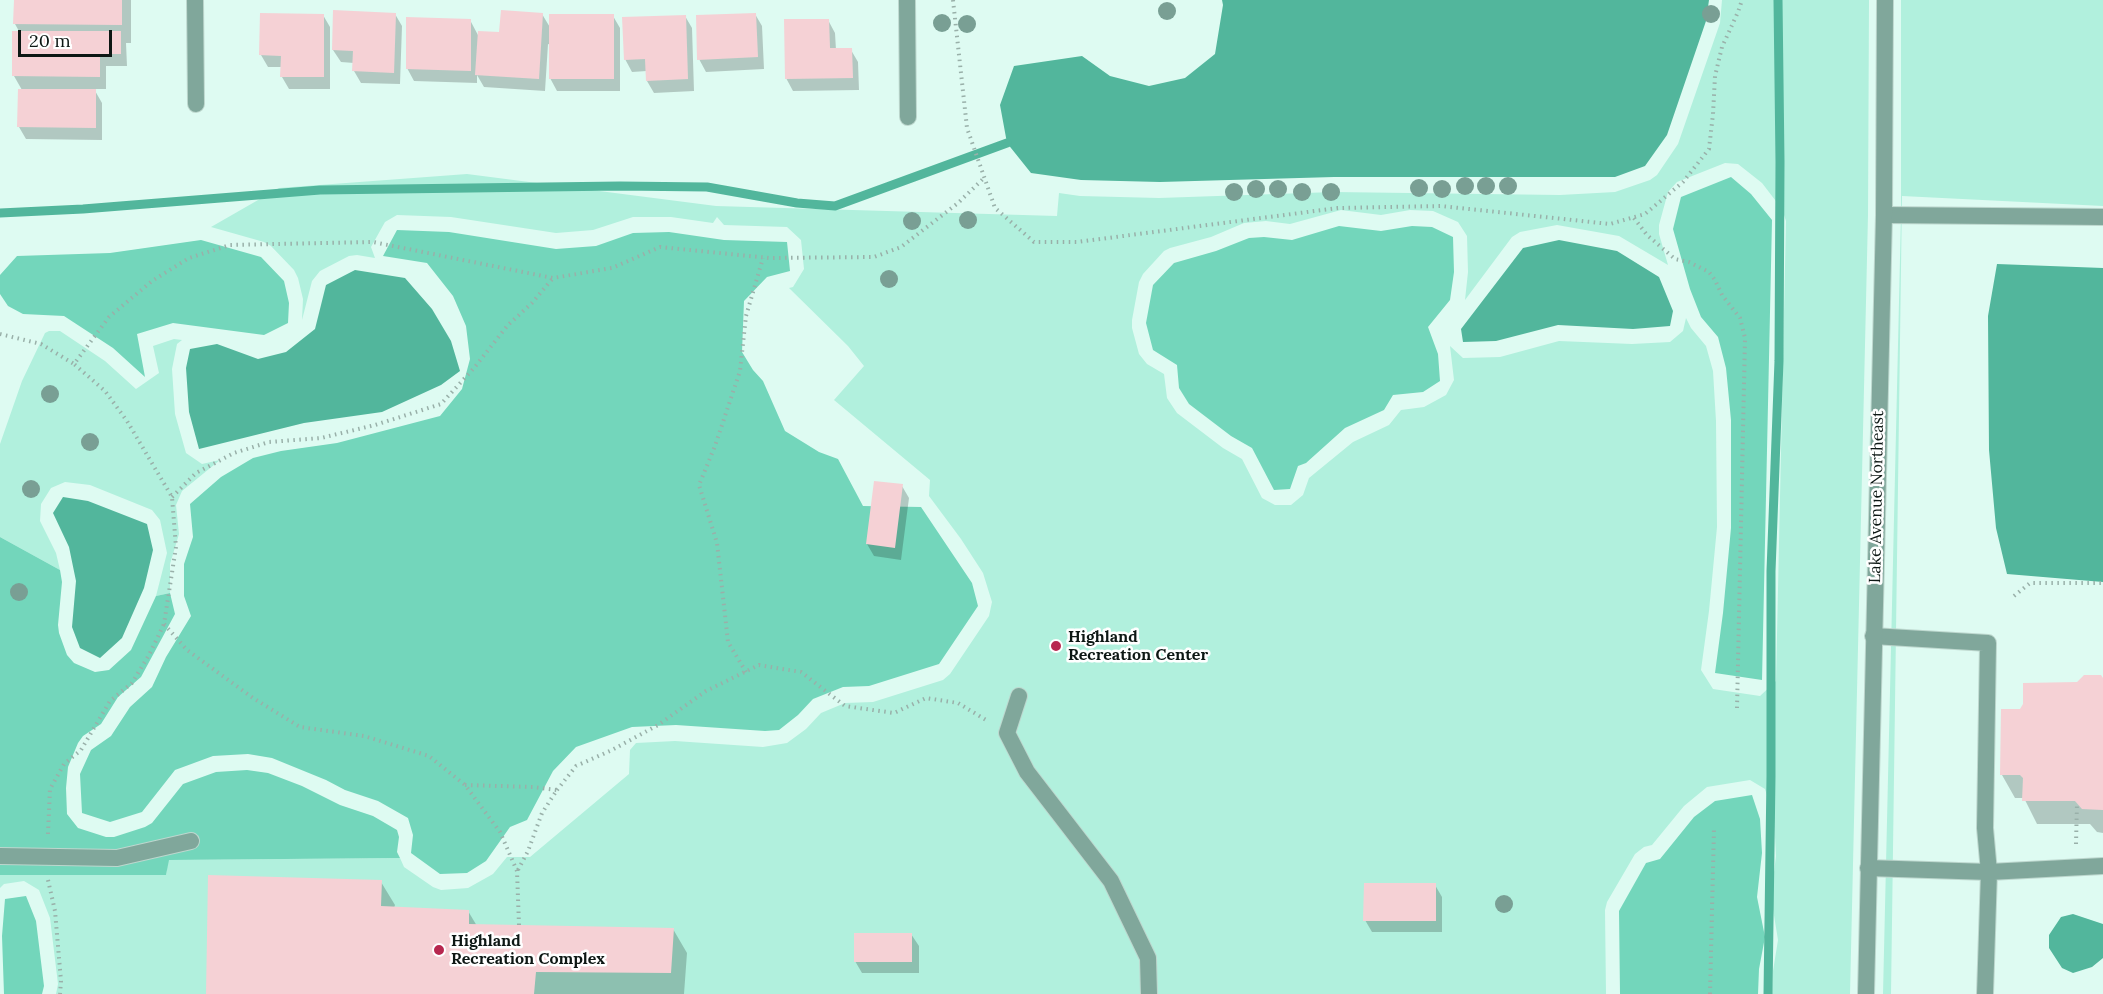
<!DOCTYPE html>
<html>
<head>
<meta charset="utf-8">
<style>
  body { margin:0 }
  #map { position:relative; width:2103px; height:994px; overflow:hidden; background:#defbf2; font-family:Lora,serif }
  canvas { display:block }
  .scale { position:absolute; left:18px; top:30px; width:94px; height:27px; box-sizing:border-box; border:3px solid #0d1714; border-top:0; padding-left:8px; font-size:18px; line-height:21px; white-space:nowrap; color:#0d1714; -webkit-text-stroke:4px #fff; paint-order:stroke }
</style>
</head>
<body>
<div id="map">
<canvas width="2103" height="994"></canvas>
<div class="scale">20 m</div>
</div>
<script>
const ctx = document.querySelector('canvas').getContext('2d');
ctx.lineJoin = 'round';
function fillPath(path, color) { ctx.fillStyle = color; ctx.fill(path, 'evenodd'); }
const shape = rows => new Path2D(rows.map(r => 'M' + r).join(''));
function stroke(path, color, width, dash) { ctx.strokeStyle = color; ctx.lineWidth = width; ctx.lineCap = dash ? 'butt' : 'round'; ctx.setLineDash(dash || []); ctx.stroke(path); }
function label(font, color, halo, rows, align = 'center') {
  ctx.font = font + ' Lora,serif'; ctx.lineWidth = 5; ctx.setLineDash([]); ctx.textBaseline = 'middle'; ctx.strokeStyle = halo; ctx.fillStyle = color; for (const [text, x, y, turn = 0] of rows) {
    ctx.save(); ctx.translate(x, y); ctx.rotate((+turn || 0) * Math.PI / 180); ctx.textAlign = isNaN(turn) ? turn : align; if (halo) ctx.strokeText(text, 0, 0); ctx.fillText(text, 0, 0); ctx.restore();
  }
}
fillPath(shape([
  [1722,0,1869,0,1868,215,1850,994,1772,994,1773,971,1778,940,1771,897,1776,856,1774,818,1765,789,1750,780,1707,787,1684,806,1652,845,1644,847,1635,854,1607,902,1605,910,1606,994,56,994,58,984,50,918,39,890,24,881,4,884,0,888,0,875,166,875,168,860,400,858,404,867,433,887,441,890,468,888,493,874,507,857,530,857,629,774,630,750,636,743,675,741,763,747,787,743,806,729,821,713,845,703,873,702,943,680,950,674,989,616,992,602,983,573,961,539,929,496,930,480,834,400,864,366,848,346,789,288,793,287,804,269,801,240,787,227,724,225,717,217,713,223,671,217,633,217,593,230,556,233,451,217,397,215,385,222,371,247,375,258,357,255,349,256,320,271,312,281,302,320,303,299,298,278,294,270,271,246,264,242,211,227,279,188,467,174,716,206,1057,216,1059,193,1080,196,1159,198,1334,192,1560,195,1615,192,1650,180,1657,175,1678,144,1720,23],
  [1725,163,1738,164,1762,183,1782,209,1786,221,1776,681,1760,696,1713,689,1701,670,1709,611,1717,527,1716,421,1713,371,1706,346,1691,328,1686,318,1683,331,1670,342,1632,344,1559,341,1500,357,1463,358,1450,346,1454,380,1446,395,1424,407,1401,410,1389,425,1353,442,1309,478,1303,495,1291,505,1275,505,1262,498,1242,459,1223,448,1177,413,1167,398,1164,374,1147,364,1139,354,1132,328,1132,320,1139,282,1143,274,1164,251,1170,248,1211,237,1244,223,1266,221,1290,224,1341,210,1381,215,1410,210,1433,211,1458,222,1467,236,1468,272,1465,300,1512,237,1520,232,1557,225,1619,236,1668,265,1659,234,1659,225,1668,192,1677,182],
  [1901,0,2103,0,2103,206,1902,196,1891,994,1883,994,1901,215],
  [49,331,60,331,105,361,136,389,159,373,153,346,174,339,182,340,177,344,172,369,175,414,186,453,202,464,220,460,182,491,176,505,179,534,170,564,170,593,156,596,167,553,160,520,152,510,90,485,65,482,51,488,41,504,40,521,56,553,60,570,0,537,0,444,22,381,45,333]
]), '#b1f0dd');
fillPath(shape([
  [1731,177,1751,194,1772,220,1762,680,1715,673,1723,613,1731,528,1731,420,1726,368,1718,337,1701,317,1690,289,1673,229,1681,197],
  [1339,226,1381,231,1412,226,1432,227,1453,237,1454,272,1450,300,1428,327,1438,354,1440,381,1423,392,1393,395,1384,410,1345,428,1306,463,1298,466,1290,489,1274,490,1252,448,1231,436,1189,404,1179,388,1177,365,1153,350,1146,323,1153,285,1174,263,1216,251,1249,238,1264,237,1292,240],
  [397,230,449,232,556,249,596,246,633,233,669,232,724,240,787,242,790,271,767,277,744,301,742,352,753,370,763,381,785,431,819,452,838,459,863,506,921,507,972,583,978,606,939,664,869,686,843,687,813,699,798,715,779,730,765,731,676,725,632,727,576,747,553,771,527,820,510,827,486,861,467,873,440,874,411,853,413,835,408,818,378,801,345,790,326,780,272,758,248,754,213,756,175,770,142,812,110,822,82,813,80,774,91,750,111,736,130,707,152,687,166,657,191,616,184,596,184,564,193,537,190,504,221,477,253,458,281,451,337,443,440,416,462,389,470,359,466,326,453,296,427,263,383,256],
  [201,240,261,257,284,281,289,303,288,323,264,335,173,323,137,334,145,377,113,348,64,316,23,314,8,306,0,294,0,275,17,256,110,253],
  [0,537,60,570,62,582,58,625,59,633,67,655,74,663,95,672,109,670,131,650,156,596,170,593,175,614,141,677,118,697,101,724,83,736,78,743,68,767,66,788,67,814,78,828,106,837,114,837,145,827,152,823,183,784,216,772,247,770,268,773,302,786,340,805,373,816,397,830,399,837,397,852,400,858,169,860,166,875,0,875],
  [1752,795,1760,819,1762,853,1757,897,1765,937,1759,969,1758,994,1620,994,1619,911,1646,863,1660,859,1694,817,1715,801],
  [26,896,36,921,44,986,42,994,4,994,2,936,5,899]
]), '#73d6bb');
fillPath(shape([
  [1222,0,1709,0,1706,21,1667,135,1645,166,1615,177,1334,177,1160,182,1081,180,1031,173,1007,143,1000,105,1014,66,1082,56,1110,76,1149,86,1185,78,1215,54,1223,5],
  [1559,240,1617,251,1659,277,1673,311,1670,326,1633,329,1558,325,1496,341,1463,342,1461,329,1523,248],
  [1997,264,2103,268,2103,582,2007,574,1996,528,1989,450,1988,316],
  [355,270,405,278,432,309,451,341,460,371,441,385,382,412,304,423,199,449,189,412,186,368,190,349,217,344,258,359,286,352,315,329,326,285],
  [63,497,88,501,147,524,153,550,144,588,122,638,100,658,80,648,72,627,76,581,69,547,53,513],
  [2073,914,2103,924,2103,958,2092,967,2073,973,2062,968,2049,948,2049,935,2061,917]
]), '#52b69c');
fillPath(shape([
  [15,0,131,0,131,43,126,43,127,66,106,66,106,89,94,89,102,103,102,140,26,139,19,127,22,90,14,76,20,33,15,24],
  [395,14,402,26,400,84,361,83,354,71,354,63,341,62,333,50],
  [542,14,551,29,613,16,620,28,620,91,557,91,550,78,551,45,548,44,545,91,484,87,477,75,477,83,414,81,407,68,470,20,479,37,501,34],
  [755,14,762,26,764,69,706,72,699,59],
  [323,15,330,27,330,89,289,89,282,77,282,67,268,67,261,55],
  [685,16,692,28,694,91,654,93,647,81,647,71,632,72,625,59],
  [828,20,835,33,836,50,851,50,858,62,859,90,793,91,786,78],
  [902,486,909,498,901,560,874,556,867,544],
  [2103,681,2103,833,2097,832,2090,824,2037,824,2024,798,2015,798,2002,775,2021,711],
  [381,882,395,905,394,908,468,911,477,926,673,929,687,953,684,994,207,994],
  [1435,885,1442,897,1442,932,1372,932,1365,920],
  [911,934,919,946,919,973,862,973,855,961]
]), '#0003');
stroke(shape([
  [0,213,83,209,320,190,620,186,707,187,797,203,835,206,1007,143],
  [1768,994,1771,776,1771,571,1779,361,1780,162,1778,0]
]), '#52b69c', 9);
fillPath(shape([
  [14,0,122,0,122,25,13,24],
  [333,10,396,13,394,73,352,71,353,51,332,50],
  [501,10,543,13,539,79,475,75,478,31,499,32],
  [260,13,324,14,324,77,280,77,281,56,259,55],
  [756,13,758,57,697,60,696,15],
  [549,14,614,14,614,79,549,79],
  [686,15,688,79,646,81,645,59,624,60,622,17],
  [406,17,471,19,471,71,406,69],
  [784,19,829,19,830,48,852,48,853,78,785,79],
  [12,31,121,31,121,54,100,54,100,77,12,76],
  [18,89,96,89,96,128,17,127],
  [874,481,903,484,895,548,866,544],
  [2084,675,2101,675,2103,678,2103,810,2082,809,2075,801,2022,801,2023,778,2020,775,2000,775,2001,709,2020,709,2023,704,2023,683,2077,682],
  [208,875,382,880,381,906,469,910,469,924,674,928,671,973,536,972,534,994,206,994],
  [1364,883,1436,883,1436,921,1363,921],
  [854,933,912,933,912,962,854,962]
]), '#f5d1d5');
const service = shape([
  [1884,215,2103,217],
  [1873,636,1988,643,1985,828,1989,872,1985,994],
  [1019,696,1007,733,1027,772,1111,881,1148,958,1149,994],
  [0,856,117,858,191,841],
  [1868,868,1989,872,2103,866]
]);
const minor = shape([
  [195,0,196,104],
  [907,0,908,117]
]);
const tertiary = shape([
  [1866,994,1884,215,1885,0]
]);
stroke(service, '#bdd7ce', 18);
stroke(minor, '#bdd7ce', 18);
stroke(tertiary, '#bdd7ce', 18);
stroke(shape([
  [953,0,967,128,995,208,1034,242,1077,242,1338,208,1441,206,1610,224,1645,214,1683,182,1709,149,1713,114,1715,76,1722,47,1738,12,1742,0],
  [1634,218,1647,235,1675,259,1689,262,1709,272,1715,280,1722,295,1740,318,1745,338,1737,709],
  [0,334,41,344,74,364],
  [172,497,196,473,234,453,269,442,321,438,375,425,441,404,474,368,508,325,532,303,553,278],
  [2014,596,2030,583,2103,583],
  [746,672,728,642,717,543,699,485,715,446,740,371,746,316,763,258],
  [465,785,533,787,557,790,542,813,528,851,518,870],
  [557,790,576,766,612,750,658,725,706,691,759,665,801,672,845,706,894,713,926,698,958,703,986,720],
  [48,834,50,789,64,764,81,750,110,701,132,683,149,655,164,624],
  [2076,844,2077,803],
  [48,880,55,911,61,981,60,994],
  [519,925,517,871,500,832,465,785,429,756,364,736,300,727,253,698,187,650,164,624,176,547,172,497,127,421,105,391,74,364,109,317,152,281,189,258,230,245,373,242,553,278,612,268,660,247,769,258,874,257,901,247,958,203,984,178],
  [1710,994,1714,828]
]), '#99b0a9', 4, [1.5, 4.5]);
stroke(service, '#80a79b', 16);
stroke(minor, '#80a79b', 16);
stroke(tertiary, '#80a79b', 16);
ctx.fillStyle = '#799f94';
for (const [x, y] of [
  [1167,11],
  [1711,14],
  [942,23],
  [967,24],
  [1465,186],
  [1486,186],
  [1508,186],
  [1419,188],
  [1256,189],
  [1278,189],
  [1442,189],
  [1234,192],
  [1302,192],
  [1331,192],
  [968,220],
  [912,221],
  [889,279],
  [50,394],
  [90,442],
  [31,489],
  [19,592],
  [1504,904]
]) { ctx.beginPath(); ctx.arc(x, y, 9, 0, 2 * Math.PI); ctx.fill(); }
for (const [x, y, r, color] of [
  [1056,646,6,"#b7274f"],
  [439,950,6,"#b7274f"]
]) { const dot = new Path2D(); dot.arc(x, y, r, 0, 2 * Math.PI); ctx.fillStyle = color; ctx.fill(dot); stroke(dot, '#fff', 2); }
label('16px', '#0d1714', '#fff', [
  ["Lake Avenue Northeast",1877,497,-89]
]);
label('bold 16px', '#0d1714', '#fff', [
  ["Highland",1068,637],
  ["Recreation Center",1068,655],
  ["Highland",451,941],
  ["Recreation Complex",451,959]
], 'left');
</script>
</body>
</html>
